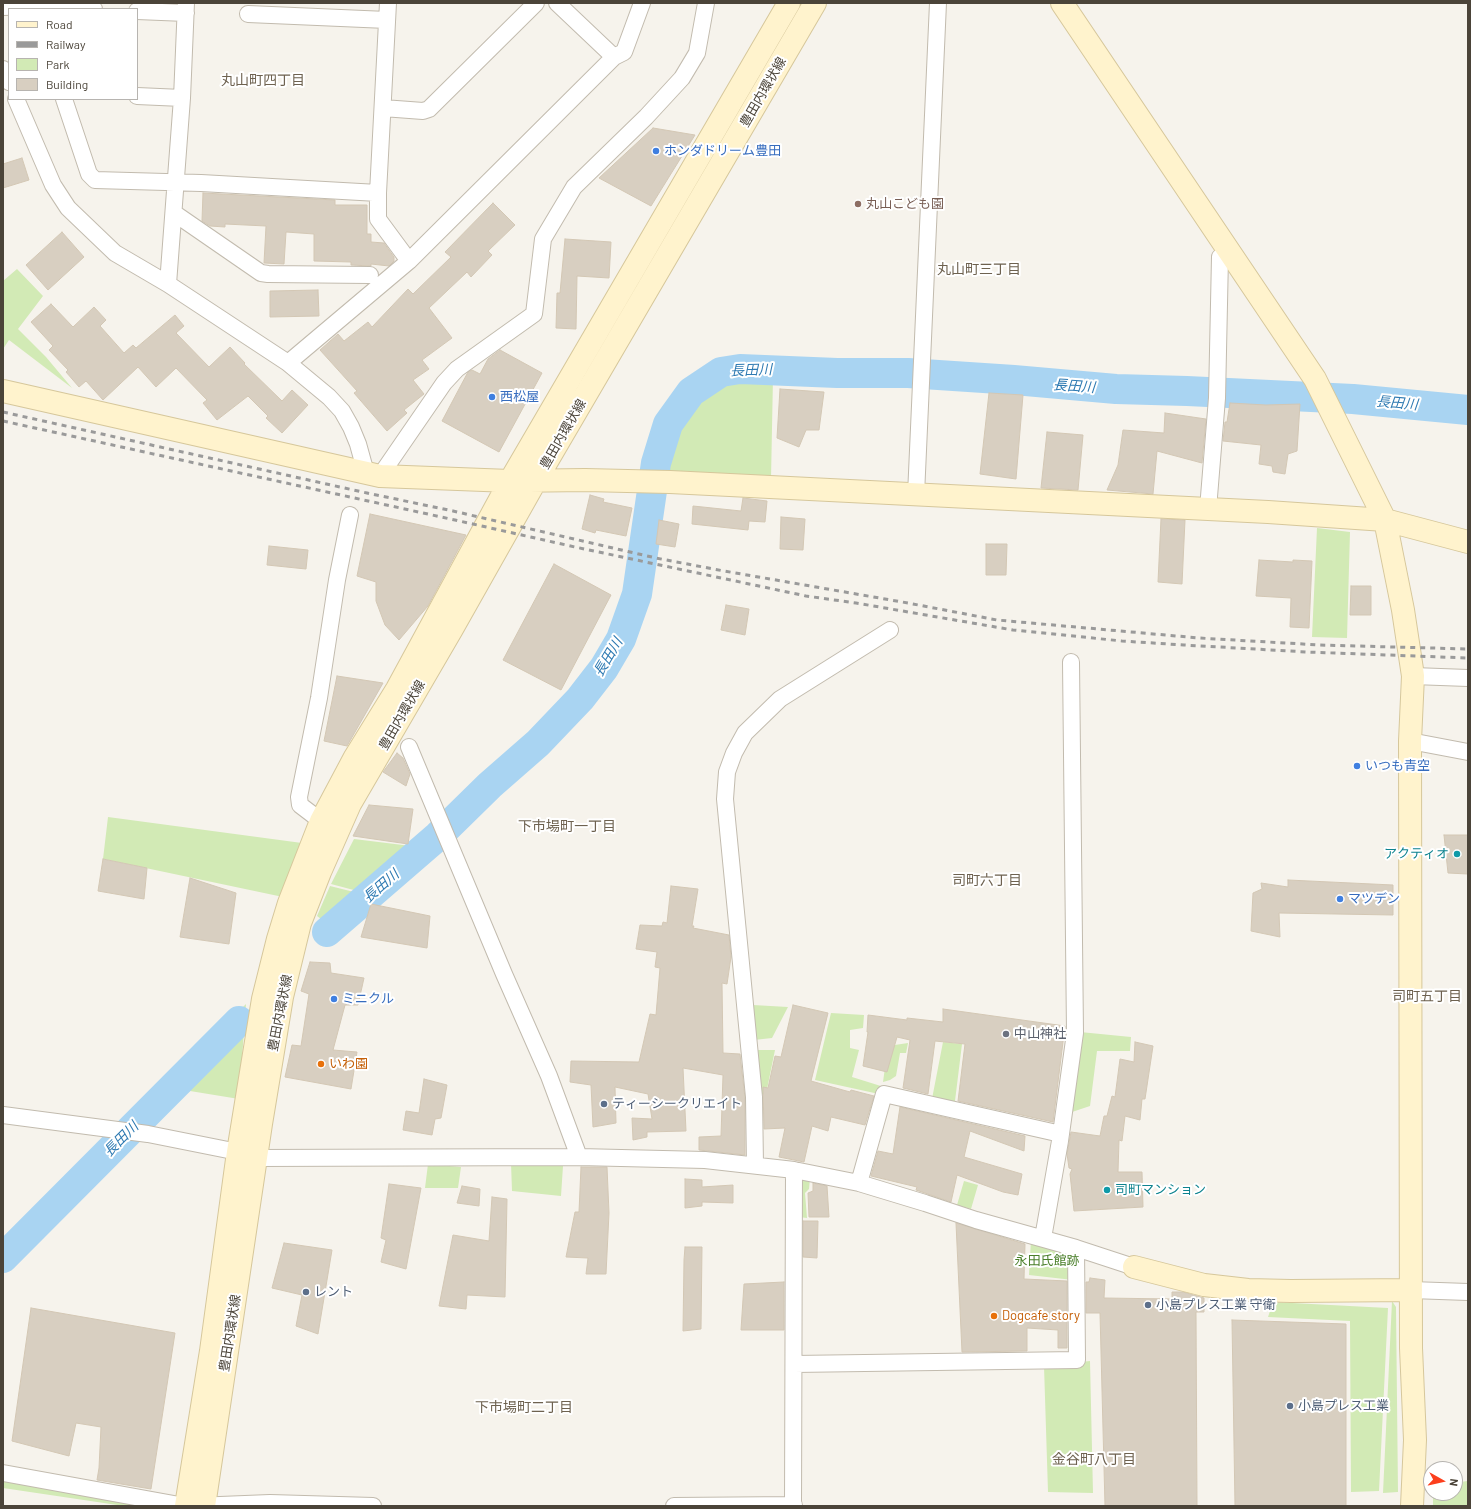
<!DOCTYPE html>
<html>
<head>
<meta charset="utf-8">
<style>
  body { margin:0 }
  #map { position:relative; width:1471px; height:1509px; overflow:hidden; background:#f6f3ec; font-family:Barlow,sans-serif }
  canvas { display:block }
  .frame { position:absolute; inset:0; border:4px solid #4b4439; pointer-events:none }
  .legend { position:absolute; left:8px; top:8px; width:130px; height:92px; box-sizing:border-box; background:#fff; border:1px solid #b7b4b0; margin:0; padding:5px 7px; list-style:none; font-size:12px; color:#4b4439 }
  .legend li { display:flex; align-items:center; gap:8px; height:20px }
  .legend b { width:20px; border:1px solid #b7b4b0 }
  .north { position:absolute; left:1423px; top:1461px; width:40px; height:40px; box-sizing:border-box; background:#fff; border:1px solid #b7b4b0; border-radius:50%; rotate:98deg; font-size:11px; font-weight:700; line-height:16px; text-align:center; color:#4b4439 }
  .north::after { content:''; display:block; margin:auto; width:14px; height:18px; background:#fc3f1d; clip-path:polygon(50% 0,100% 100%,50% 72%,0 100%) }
</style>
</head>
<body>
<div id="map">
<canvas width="1471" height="1509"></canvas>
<div class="frame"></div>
<ul class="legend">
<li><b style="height:5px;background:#fff3cd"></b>Road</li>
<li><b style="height:5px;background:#9a9a9a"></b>Railway</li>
<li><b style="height:11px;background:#d2eab5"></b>Park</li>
<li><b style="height:11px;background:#d8cfc1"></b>Building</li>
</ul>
<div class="north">N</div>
</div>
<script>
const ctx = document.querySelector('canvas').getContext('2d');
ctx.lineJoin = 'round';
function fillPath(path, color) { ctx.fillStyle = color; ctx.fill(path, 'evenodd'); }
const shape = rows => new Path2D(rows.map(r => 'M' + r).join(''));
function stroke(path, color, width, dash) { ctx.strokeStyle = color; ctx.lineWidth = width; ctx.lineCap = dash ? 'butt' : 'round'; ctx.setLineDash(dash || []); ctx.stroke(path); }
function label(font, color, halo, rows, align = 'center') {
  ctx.font = font + ' Barlow,"Noto Sans JP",sans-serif'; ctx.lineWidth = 4; ctx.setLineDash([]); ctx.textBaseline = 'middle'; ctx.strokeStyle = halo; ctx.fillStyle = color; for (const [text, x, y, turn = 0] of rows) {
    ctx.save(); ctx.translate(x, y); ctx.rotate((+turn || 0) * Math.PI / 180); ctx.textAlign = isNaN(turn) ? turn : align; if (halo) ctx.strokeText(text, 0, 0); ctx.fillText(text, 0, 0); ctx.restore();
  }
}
fillPath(shape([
  [17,269,43,296,18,329,46,357,72,388,9,340,3,349,3,281],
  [727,377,773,377,771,479,664,472,675,429,703,395],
  [1317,528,1350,532,1347,638,1312,637],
  [108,817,302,843,283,897,103,859],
  [354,839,411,846,365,893,331,884],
  [330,886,362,894,328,924,317,916],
  [246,1004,239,1099,190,1091,143,1131,125,1125],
  [753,1005,788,1007,772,1038,754,1040],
  [831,1013,864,1015,863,1028,850,1030,850,1048,859,1050,852,1077,884,1087,879,1094,815,1080],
  [1080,1032,1131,1037,1130,1051,1097,1051,1090,1106,1072,1112],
  [943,1042,962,1044,954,1109,931,1104],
  [908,1043,906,1053,900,1053,896,1076,890,1080,883,1082,888,1046],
  [755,1050,775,1050,766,1094,758,1095],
  [511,1163,563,1166,561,1196,512,1191],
  [428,1164,461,1167,458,1188,425,1188],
  [799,1175,810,1178,809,1189,805,1193,807,1218,799,1217],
  [964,1181,978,1185,971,1209,957,1205],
  [1031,1240,1073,1253,1073,1280,1029,1275],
  [1392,1301,1396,1307,1398,1492,1383,1493],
  [1273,1302,1388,1308,1379,1491,1351,1492,1350,1321,1268,1317],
  [1090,1361,1093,1493,1048,1492,1044,1366],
  [3,1478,154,1506,124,1506,3,1488],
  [1467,1481,1468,1506,1433,1506,1433,1493,1455,1493,1455,1483]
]), '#d2eab5');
stroke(shape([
  [327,932,438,836,490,785,538,743,580,699,604,668,621,639,637,594,656,463,668,424,691,392,721,372,740,369,837,373,908,373,1014,380,1116,389,1187,391,1353,399,1468,410],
  [3,1258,239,1021]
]), '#a9d4f2', 30);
const building = shape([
  [653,128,695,135,651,206,599,178,653,128],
  [22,158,29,180,3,188,3,164,22,158],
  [203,193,335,200,335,205,367,205,367,234,371,234,371,242,384,243,394,257,394,261,389,266,371,264,371,266,351,265,351,262,314,261,314,234,286,232,284,264,264,263,266,226,225,224,225,227,210,226,202,221,203,193],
  [493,203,515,225,488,251,492,255,471,277,467,272,429,308,452,338,422,360,429,369,413,380,424,394,404,410,407,413,387,431,354,393,357,391,320,350,338,334,344,341,368,322,372,327,408,289,413,294,451,257,445,252,493,203],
  [62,232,84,257,48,290,26,265,62,232],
  [565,239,611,242,609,278,577,276,576,329,556,328,557,293,560,293,565,239],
  [318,290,319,316,270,317,270,291,318,290],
  [51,304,73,327,94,307,106,320,100,326,124,353,133,345,136,348,175,315,184,326,176,333,209,367,230,347,245,363,244,364,282,401,292,390,308,405,282,433,266,418,268,416,248,396,217,420,203,403,207,400,176,368,156,387,138,367,103,400,86,381,79,387,66,372,68,370,49,350,53,346,31,322,51,304],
  [500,350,542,373,499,452,442,421,468,372,472,370,480,374,488,359,500,350],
  [780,389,824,392,819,430,806,430,799,447,777,438,780,389],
  [989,393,1023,395,1016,479,980,474,989,393],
  [1230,403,1266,405,1300,404,1297,451,1288,454,1285,474,1273,472,1272,466,1259,464,1261,445,1223,441,1225,422,1227,422,1230,403],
  [1165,413,1206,419,1202,463,1157,451,1153,494,1107,490,1118,465,1123,430,1164,433,1165,413],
  [1047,432,1083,435,1078,490,1041,488,1047,432],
  [590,495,604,499,603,502,632,508,626,536,596,530,595,533,582,529,590,495],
  [743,498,767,501,765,522,749,521,748,530,692,524,693,506,741,511,743,498],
  [370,514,466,535,428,606,399,640,385,625,376,601,376,582,357,576,370,514],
  [781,517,805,519,803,550,780,549,781,517],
  [1161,519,1185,520,1182,584,1158,582,1161,519],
  [659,520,679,524,675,547,656,544,659,520],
  [986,544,1007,544,1006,575,986,575,986,544],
  [269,546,308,550,306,569,267,565,269,546],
  [1259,560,1293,562,1293,560,1312,561,1309,628,1290,627,1291,598,1256,596,1259,560],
  [554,564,611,595,561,690,503,660,554,564],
  [1351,586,1371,586,1371,615,1350,615,1351,586],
  [726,605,749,609,745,635,721,630,726,605],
  [337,676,383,683,347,746,324,741,337,676],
  [397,753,403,758,410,774,406,786,383,772,397,753],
  [369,805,413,809,408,844,353,836,369,805],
  [1444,835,1468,835,1468,874,1448,873,1444,835],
  [103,859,147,868,144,899,98,891,103,859],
  [190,878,236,893,229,944,180,937,190,878],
  [1288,880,1393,885,1393,915,1279,913,1280,937,1251,931,1253,893,1262,889,1261,883,1288,887,1288,880],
  [671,886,698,889,692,926,694,926,693,928,729,935,731,957,727,984,722,983,723,1053,740,1054,745,1098,745,1155,699,1150,699,1137,721,1136,723,1075,683,1068,686,1131,647,1132,647,1137,633,1140,632,1118,652,1119,648,1094,615,1087,616,1123,593,1127,591,1085,570,1082,571,1061,639,1062,650,1014,656,1015,660,968,655,967,657,952,636,949,640,925,662,926,663,922,667,923,671,886],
  [371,904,430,916,427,948,361,937,371,904],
  [310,962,330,963,331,973,364,978,358,1005,345,1005,333,1050,357,1052,351,1089,285,1077,292,1045,301,1046,309,994,301,991,310,962],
  [793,1005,828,1013,811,1081,850,1092,851,1090,874,1096,865,1125,831,1117,828,1131,812,1126,804,1162,779,1157,785,1128,764,1129,763,1087,768,1088,775,1056,781,1057,793,1005],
  [943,1009,1065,1026,1053,1122,958,1101,965,1044,935,1041,928,1094,903,1088,910,1040,897,1037,887,1072,863,1066,868,1032,867,1032,868,1015,907,1020,907,1018,943,1022,943,1009],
  [1135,1042,1153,1046,1145,1099,1142,1099,1140,1120,1125,1116,1122,1141,1119,1140,1118,1172,1142,1172,1143,1207,1074,1211,1070,1174,1072,1169,1069,1168,1067,1154,1071,1132,1100,1136,1104,1116,1107,1116,1112,1096,1115,1097,1120,1059,1134,1062,1135,1042],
  [424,1079,447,1085,441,1118,435,1119,432,1135,403,1130,406,1111,419,1113,424,1079],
  [900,1107,1025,1136,1024,1151,970,1131,964,1157,1022,1174,1018,1195,1003,1192,957,1175,951,1202,916,1190,917,1187,871,1176,878,1151,893,1154,900,1107],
  [581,1167,607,1167,609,1213,606,1274,586,1274,588,1258,566,1257,575,1212,579,1212,581,1167],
  [685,1179,702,1180,702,1187,733,1185,733,1203,702,1202,702,1206,685,1208,685,1179],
  [813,1183,827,1186,829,1217,809,1217,808,1193,813,1191,813,1183],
  [389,1184,421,1188,406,1269,381,1262,386,1240,381,1238,389,1184],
  [462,1186,480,1189,479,1206,457,1203,462,1186],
  [492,1197,507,1199,505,1297,467,1295,466,1309,439,1306,453,1235,489,1241,492,1197],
  [803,1221,818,1221,817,1258,803,1257,803,1221],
  [956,1223,1025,1244,1024,1279,1067,1281,1067,1348,1058,1348,1058,1330,1027,1328,1027,1351,962,1352,956,1223],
  [284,1243,332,1250,318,1334,296,1326,302,1295,272,1288,284,1243],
  [685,1247,702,1247,701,1329,683,1331,684,1260,685,1247],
  [1090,1278,1105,1280,1104,1298,1172,1299,1172,1292,1183,1292,1204,1298,1204,1312,1196,1312,1197,1506,1105,1506,1100,1313,1086,1313,1086,1282,1089,1282,1090,1278],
  [784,1282,784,1330,741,1330,744,1284,784,1282],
  [31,1308,175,1333,151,1489,97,1480,99,1468,101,1427,76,1423,69,1456,12,1441,31,1308],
  [1232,1320,1346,1324,1346,1506,1235,1506,1232,1320]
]);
fillPath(building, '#d8cfc1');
stroke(building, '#d3c7b4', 1);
const street = shape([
  [388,3,378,193,378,219,409,261],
  [3,7,32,6,94,9],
  [137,11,186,13],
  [248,14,387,20],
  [614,57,624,52,642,3],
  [3,69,9,82],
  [137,96,182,98],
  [16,99,53,185,68,208,115,253,168,284,288,363,329,397,342,411,351,427,358,444,366,473],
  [64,99,89,174,95,180,201,183,378,193],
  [383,108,423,111,429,109,536,3],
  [174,213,261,273,268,274,370,275],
  [168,284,182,98,186,3],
  [288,363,409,261,614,57,557,3],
  [380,476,444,383,457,369,534,314,543,239,574,187,646,117,682,78,697,53,706,3],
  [916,495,938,3],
  [1208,509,1217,398,1220,257,1229,252],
  [1413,676,1468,678],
  [1410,741,1468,752],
  [409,747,504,974,549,1076,579,1157],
  [321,821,300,805,299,797,319,698,337,580,350,515],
  [3,1115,148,1134,238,1152,256,1158,579,1157,705,1160,794,1170,859,1183,925,1203,976,1220,1076,1248,1134,1267],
  [755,1165,754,1097,725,799,727,772,734,753,745,733,780,699,890,630],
  [859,1183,884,1094,1061,1134],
  [1043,1238,1060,1141,1075,1033,1071,662],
  [1411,1290,1468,1292],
  [794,1364,1077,1360,1076,1248],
  [3,1473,185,1506],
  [195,1506,270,1503,373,1506],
  [674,1506,794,1505],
  [793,1506,794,1170]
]);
const secondary = shape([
  [1062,3,1315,379,1385,520,1403,610,1413,676,1410,741,1411,1348,1415,1440,1412,1506],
  [3,391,380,476,510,481,585,480,670,482,1268,512,1385,520,1468,542],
  [1134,1267,1204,1285,1248,1290,1291,1291,1411,1290],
  [186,1506,211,1351,238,1152,263,999,278,939,289,903,321,821,355,757,397,689,510,481,789,3],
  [204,1506,261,1124,282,997,300,923,320,872,350,804,452,629,536,480,815,3]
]);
stroke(street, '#c2bbae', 18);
stroke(secondary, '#d6c79b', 24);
stroke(street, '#fff', 16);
stroke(secondary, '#fff3cd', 22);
stroke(shape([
  [3,412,367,493,453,511,656,558,724,571,908,603,997,620,1199,638,1320,645,1468,649],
  [3,421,455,520,575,547,806,596,856,603,1013,630,1122,641,1184,645,1307,652,1468,658]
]), '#9a9a9a', 3, [5, 5]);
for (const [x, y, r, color] of [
  [656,151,4,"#3f7fe0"],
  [858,204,4,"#8d6e63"],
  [492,397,4,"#3f7fe0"],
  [1357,766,4,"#3f7fe0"],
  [1457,854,4,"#0f9aa8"],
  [1340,899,4,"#3f7fe0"],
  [334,999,4,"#3f7fe0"],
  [1006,1034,4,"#6b7280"],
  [321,1064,4,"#e8710a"],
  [604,1104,4,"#5c6f8a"],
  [1107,1190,4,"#0f9aa8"],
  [306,1292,4,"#5c6f8a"],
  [1148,1305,4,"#5c6f8a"],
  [994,1316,4,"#e8710a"],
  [1290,1406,4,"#5c6f8a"]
]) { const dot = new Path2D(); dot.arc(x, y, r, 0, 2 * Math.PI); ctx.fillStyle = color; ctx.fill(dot); stroke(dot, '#fff', 1.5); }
label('13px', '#4b4439', '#fff', [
  ["豊田内環状線",763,92,-60],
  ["豊田内環状線",563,434,-60],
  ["豊田内環状線",402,715,-60],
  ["豊田内環状線",280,1013,-79],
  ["豊田内環状線",230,1333,-81]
]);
label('13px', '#366cbe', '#fff', [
  ["ホンダドリーム豊田",664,151],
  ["西松屋",500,397],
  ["いつも青空",1365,766],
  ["マツデン",1348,899],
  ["ミニクル",342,999]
], 'left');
label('13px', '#785e54', '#fff', [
  ["丸山こども園",866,204]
], 'left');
label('13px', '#0d838f', '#fff', [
  ["アクティオ",1449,854],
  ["司町マンション",1115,1190,"left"]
], 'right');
label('13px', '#5b616d', '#fff', [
  ["中山神社",1014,1034]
], 'left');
label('13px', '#c56008', '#fff', [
  ["いわ園",329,1064],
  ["Dogcafe story",1002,1316]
], 'left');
label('13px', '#4e5e75', '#fff', [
  ["ティーシークリエイト",612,1104],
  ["レント",314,1292],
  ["小島プレス工業 守衛",1156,1305],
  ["小島プレス工業",1298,1406]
], 'left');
label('13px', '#4a7f2a', '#fff', [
  ["永田氏館跡",1047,1261]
]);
label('14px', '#6e6250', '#fff', [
  ["丸山町四丁目",263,80],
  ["丸山町三丁目",979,269],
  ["下市場町一丁目",567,826],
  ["司町六丁目",987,880],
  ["司町五丁目",1427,996],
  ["下市場町二丁目",524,1407],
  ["金谷町八丁目",1094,1459]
]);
label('italic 14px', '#2e7ab2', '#fff', [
  ["長田川",751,370,-2],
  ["長田川",1074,386,4],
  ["長田川",1397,403,5],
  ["長田川",608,657,-59],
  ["長田川",381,886,-41],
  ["長田川",121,1139,-45]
]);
</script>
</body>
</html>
